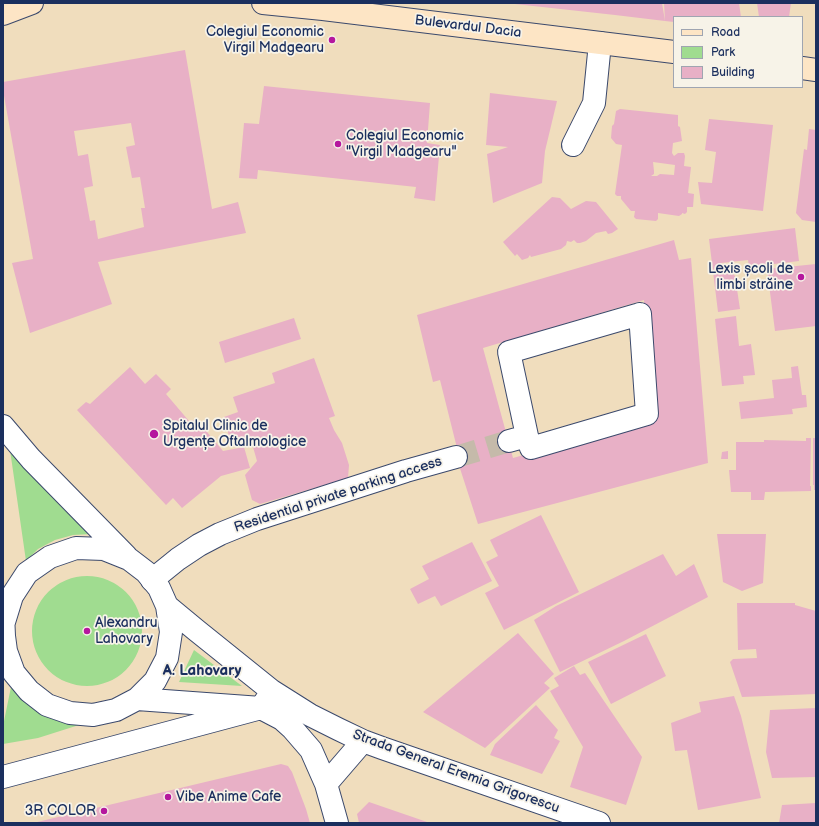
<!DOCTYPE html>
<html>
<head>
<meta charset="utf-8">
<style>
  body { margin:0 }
  #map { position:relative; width:819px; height:826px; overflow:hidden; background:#f0ddbd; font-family:"Balsamiq Sans",sans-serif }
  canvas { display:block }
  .frame { position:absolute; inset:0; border:4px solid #1b2f5e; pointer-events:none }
  .legend { position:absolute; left:673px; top:16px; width:130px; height:72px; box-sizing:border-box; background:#f7f3e8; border:1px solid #9fa5b1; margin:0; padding:5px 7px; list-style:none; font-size:12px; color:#1b2f5e }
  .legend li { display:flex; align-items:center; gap:8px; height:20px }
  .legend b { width:20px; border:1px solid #9fa5b1 }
</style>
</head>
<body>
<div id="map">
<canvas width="819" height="826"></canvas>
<div class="frame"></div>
<ul class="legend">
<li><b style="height:5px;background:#fde5c5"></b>Road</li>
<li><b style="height:11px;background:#a0dc90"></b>Park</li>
<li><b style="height:11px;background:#e8b0c6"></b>Building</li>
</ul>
</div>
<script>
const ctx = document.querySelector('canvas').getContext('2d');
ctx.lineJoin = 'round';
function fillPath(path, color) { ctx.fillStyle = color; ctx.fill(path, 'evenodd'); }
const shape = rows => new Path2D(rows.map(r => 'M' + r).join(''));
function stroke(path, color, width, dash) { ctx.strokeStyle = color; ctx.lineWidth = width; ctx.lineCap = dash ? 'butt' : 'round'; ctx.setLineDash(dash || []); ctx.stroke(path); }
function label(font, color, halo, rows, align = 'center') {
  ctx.font = font + ' "Balsamiq Sans",sans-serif'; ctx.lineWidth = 3.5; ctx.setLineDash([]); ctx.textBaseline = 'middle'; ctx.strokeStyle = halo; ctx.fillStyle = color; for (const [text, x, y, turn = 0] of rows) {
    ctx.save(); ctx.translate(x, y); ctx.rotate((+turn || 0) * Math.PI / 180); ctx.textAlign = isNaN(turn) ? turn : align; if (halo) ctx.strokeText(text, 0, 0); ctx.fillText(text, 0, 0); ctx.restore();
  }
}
fillPath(shape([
  [10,450,92,534,73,535,55,540,38,549,26,561],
  '32 631a55 55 0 1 1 110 0a55 55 0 1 1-110 0Z',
  [194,650,242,686,179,682],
  [13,682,79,725,38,738,3,744,3,726,11,687]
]), '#a0dc90');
fillPath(shape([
  [515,3,662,3,665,21,664,3,739,3,741,17,674,17,674,22,665,21,615,15,515,4],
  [757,3,791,3,789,17,759,17],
  [185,50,212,209,238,202,246,233,98,262,112,304,30,333,12,263,33,259,3,90,3,82],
  [131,123,135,145,126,147,132,178,140,177,145,208,141,208,144,227,98,239,95,220,90,221,84,188,93,186,88,154,78,156,74,131],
  [264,86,430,103,427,143,440,145,435,201,414,198,416,187,258,170,257,179,239,178,244,123,259,124],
  [490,93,557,101,545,151,542,183,493,203,487,154,508,147,486,145],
  [620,109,678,115,678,126,680,127,682,141,673,143,672,153,674,156,678,153,684,153,685,156,684,166,691,167,688,193,694,194,693,207,687,207,687,212,685,214,682,213,682,214,679,216,658,213,658,219,656,221,636,219,634,217,635,211,631,211,621,199,621,196,617,196,615,194,622,145,616,144,611,138,612,126,614,124,616,111],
  [653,162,675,165,674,175,660,174,657,176,651,176,654,174,654,171],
  [709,119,773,125,763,211,701,204,698,182,712,183,716,152,705,150],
  [809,129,816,130,816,222,802,220,796,213,804,149,807,150],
  [552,197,560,198,571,209,586,201,596,202,618,229,612,233,608,234,606,231,596,233,586,241,580,243,577,243,574,240,571,242,567,241,566,245,561,249,531,257,530,255,528,258,522,260,517,254,515,256,503,242],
  [795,228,799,261,749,267,748,260,721,263,723,273,731,272,735,276,740,309,718,312,709,239],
  [674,240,679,260,691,258,708,463,478,524,455,453,458,452,440,380,433,382,417,315],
  [644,300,651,419,513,458,483,348],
  [816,264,816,326,775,331,767,269],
  [736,316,739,346,751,344,755,375,743,376,744,384,722,386,715,319],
  [294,318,301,339,225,363,219,342],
  [314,358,335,416,329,418,334,430,342,443,349,465,348,478,260,504,252,500,245,475,257,461,253,447,243,445,236,439,230,440,224,417,238,412,233,397,275,383,272,373],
  [798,366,802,395,806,395,807,407,792,409,793,414,741,419,739,402,774,398,772,380,792,378,791,367],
  [130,367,145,384,156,374,171,389,166,394,189,421,197,420,223,451,244,447,250,468,221,476,182,508,173,498,166,505,77,410,86,402,90,404],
  [806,438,811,438,810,486,811,486,811,491,765,492,764,500,751,500,751,492,731,492,729,470,736,470,736,442,764,442,764,440,806,441],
  [813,438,816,438,816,490,814,490,814,485,813,485],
  [728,451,728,459,721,459,722,452],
  [541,515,579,592,504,630,485,593,499,586,486,562,498,556,490,540],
  [717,534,766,534,763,583,742,591,723,582],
  [472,542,492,581,441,606,435,596,418,604,410,589,429,579,422,566],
  [663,554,676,576,694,564,708,597,624,641,560,672,534,620,556,606],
  [737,603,795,603,795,605,816,611,816,694,742,697,730,662,733,659,757,658,756,649,738,650],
  [518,633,554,674,544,683,550,688,485,748,423,712],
  [646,634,666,676,611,704,588,662],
  [574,666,580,675,585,673,642,757,626,805,570,787,583,747,550,691,559,686,554,678],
  [734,696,741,716,761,798,698,810,687,750,675,751,671,723,701,712,699,702],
  [536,705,558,730,554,738,560,741,542,774,490,755,495,744],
  [816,708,816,777,772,778,766,752,770,710],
  [281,764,288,766,292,772,306,809,310,823,33,823],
  [369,802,430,823,359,823,357,814],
  [816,803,816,823,779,823,782,805]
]), '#e8b0c6');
stroke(shape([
  [456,457,509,441]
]), '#c5baaa', 22, [22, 11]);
const minor = shape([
  [573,145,594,103,600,43],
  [640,314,647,414,531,448,527,436,509,352,640,314],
  [509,441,527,436],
  [152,580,178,559,199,545,220,534,257,519,406,471,456,457]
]);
const tertiary = shape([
  [3,426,31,459,126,556],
  [167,606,196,630,272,691,310,715,338,729,363,741,382,748,599,823],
  [3,614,4,636,6,651,14,673,29,691,47,705,70,713,93,715,116,710,137,699,155,681,167,658,171,632,167,606,159,588,146,572,129,559,104,549,76,548,50,557,27,573,12,596,4,622],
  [137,699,261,708,282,719,292,728,311,750,326,784,337,823],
  [3,777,261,708,272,691],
  [326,784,363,741]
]);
const secondary = shape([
  [263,3,323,9,674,52],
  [3,14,32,3],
  [802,68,816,70]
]);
stroke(minor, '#3b496c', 24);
stroke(tertiary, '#3b496c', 24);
stroke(secondary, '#3b496c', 24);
stroke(minor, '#fff', 22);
stroke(tertiary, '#fff', 22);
stroke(secondary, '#fde5c5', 22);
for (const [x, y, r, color] of [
  [332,40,4,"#b5179e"],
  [338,144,4,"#b5179e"],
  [801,277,4,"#b5179e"],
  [154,434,5,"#b5179e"],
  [87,631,4,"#b5179e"],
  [168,797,4,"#b5179e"],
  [104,811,4,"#b5179e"]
]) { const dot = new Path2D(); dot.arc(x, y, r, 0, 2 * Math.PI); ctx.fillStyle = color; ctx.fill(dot); stroke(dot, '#f7f3e8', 1.5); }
label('14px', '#1b2f5e', '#f7f3e8', [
  ["Bulevardul Dacia",468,27,7],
  ["Residential private parking access",338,495,-18],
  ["Strada General Eremia Grigorescu",456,772,20]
]);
label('14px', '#1b2f5e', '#f7f3e8', [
  ["Colegiul Economic",324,32,"right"],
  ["Virgil Madgearu",324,48,"right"],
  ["Colegiul Economic",346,136],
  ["\"Virgil Madgearu\"",346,152],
  ["Lexis școli de",793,269,"right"],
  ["limbi străine",793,285,"right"],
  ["Spitalul Clinic de",163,426],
  ["Urgențe Oftalmologice",163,442],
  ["Alexandru",95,623],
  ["Lahovary",95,639],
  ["Vibe Anime Cafe",176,797],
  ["3R COLOR",96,811,"right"]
], 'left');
label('bold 15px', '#1b2f5e', '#f7f3e8', [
  ["A. Lahovary",202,671]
]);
</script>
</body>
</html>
